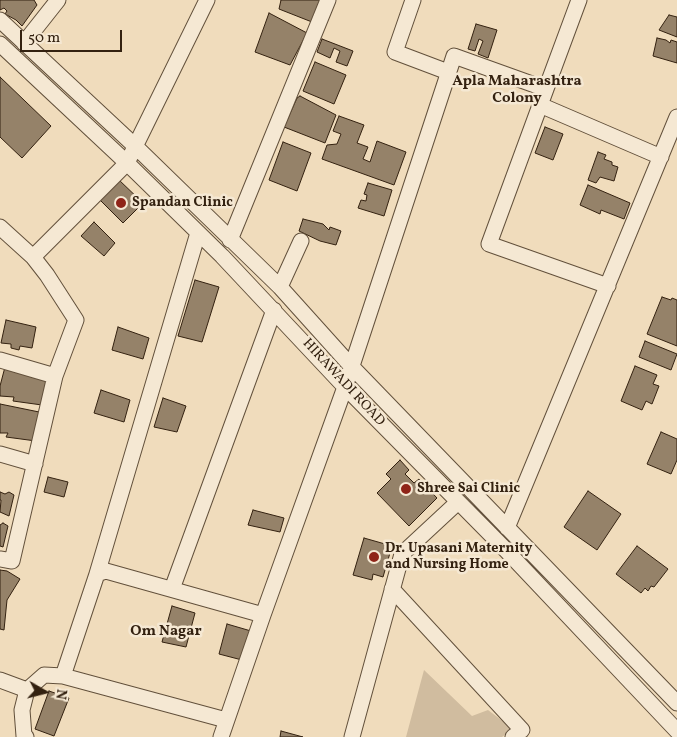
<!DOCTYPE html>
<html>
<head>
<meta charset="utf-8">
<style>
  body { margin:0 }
  #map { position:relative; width:677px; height:737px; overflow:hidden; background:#f0dcbc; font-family:Vollkorn,serif }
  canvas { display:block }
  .north { position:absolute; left:20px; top:667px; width:50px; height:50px; -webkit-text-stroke:4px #f5e8d3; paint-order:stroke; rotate:98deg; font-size:14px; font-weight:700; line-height:20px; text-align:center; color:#332110 }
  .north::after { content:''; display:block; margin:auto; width:18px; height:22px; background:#332110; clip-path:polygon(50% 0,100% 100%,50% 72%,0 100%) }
  .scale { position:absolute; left:20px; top:30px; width:102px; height:22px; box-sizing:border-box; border:2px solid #332110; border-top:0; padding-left:6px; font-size:15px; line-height:18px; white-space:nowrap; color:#332110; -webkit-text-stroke:4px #f5e8d3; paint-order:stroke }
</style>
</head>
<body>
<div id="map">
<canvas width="677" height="737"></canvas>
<div class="north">N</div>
<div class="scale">50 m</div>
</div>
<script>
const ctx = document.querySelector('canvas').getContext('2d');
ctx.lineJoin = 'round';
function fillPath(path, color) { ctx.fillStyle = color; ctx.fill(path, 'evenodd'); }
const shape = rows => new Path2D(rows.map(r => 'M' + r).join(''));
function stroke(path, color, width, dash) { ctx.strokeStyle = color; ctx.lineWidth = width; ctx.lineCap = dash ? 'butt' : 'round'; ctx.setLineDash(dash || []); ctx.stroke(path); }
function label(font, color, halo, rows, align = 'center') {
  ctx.font = font + ' Vollkorn,serif'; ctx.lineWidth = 5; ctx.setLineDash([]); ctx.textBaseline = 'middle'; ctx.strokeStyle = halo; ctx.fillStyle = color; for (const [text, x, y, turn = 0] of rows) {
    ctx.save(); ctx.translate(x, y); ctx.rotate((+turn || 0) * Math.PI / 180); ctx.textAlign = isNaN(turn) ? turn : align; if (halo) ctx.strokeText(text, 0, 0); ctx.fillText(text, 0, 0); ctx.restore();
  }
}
fillPath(shape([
  [424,670,472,716,488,710,513,729,502,737,406,737]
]), '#d0bc9f');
const building = shape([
  [0,0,34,0,37,5,22,26,16,20,5,14,7,11,4,8,0,10,0,0],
  [281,0,322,0,312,22,279,9,281,0],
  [269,13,307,33,290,65,255,52,269,13],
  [669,15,677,17,677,37,659,30,669,15],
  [476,24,497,30,488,58,478,54,483,41,479,39,475,51,468,49,476,24],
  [657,38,666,40,670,43,671,40,677,42,677,63,653,56,657,38],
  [322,39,353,51,347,66,336,62,340,51,334,48,330,58,317,52,322,39],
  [315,62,346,75,334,104,303,91,315,62],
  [0,77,51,126,22,158,0,137,0,77],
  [300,96,336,115,325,143,284,127,297,98,300,96],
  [339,116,364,125,357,143,368,147,363,159,370,162,377,141,406,152,394,185,322,159,327,145,337,144,341,134,333,131,339,116],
  [545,127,563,134,553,160,535,153,545,127],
  [283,142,311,153,297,191,269,180,283,142],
  [598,152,606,155,604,159,612,162,612,165,618,167,614,181,600,177,596,183,588,180,598,152],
  [118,179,143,203,123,223,99,199,118,179],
  [368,183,392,190,384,216,358,208,361,200,366,201,367,195,364,194,368,183],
  [588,185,630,203,624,219,601,210,600,214,580,205,588,185],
  [303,219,323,224,329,230,330,227,341,231,336,245,320,241,299,231,303,219],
  [94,222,115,243,104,256,81,236,94,222],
  [195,280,219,287,202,342,178,336,195,280],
  [662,297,671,300,672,298,677,300,677,346,647,334,662,297],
  [6,320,36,327,32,348,20,346,19,350,11,348,11,344,1,343,6,320],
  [118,327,149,338,143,359,112,350,118,327],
  [645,341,677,354,671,370,639,357,645,341],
  [635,366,657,375,653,384,659,386,652,404,646,401,642,410,621,401,635,366],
  [5,367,50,376,42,405,13,401,14,397,0,396,0,386,5,367],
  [101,390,130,400,124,422,94,413,101,390],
  [163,398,186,406,177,432,154,427,163,398],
  [0,404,44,413,36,441,6,437,8,433,0,433,0,404],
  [661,432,677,439,677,460,671,474,647,464,661,432],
  [400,460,409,470,405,474,414,483,419,479,437,498,409,526,377,493,391,479,386,474,400,460],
  [48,477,68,482,64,497,44,492,48,477],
  [588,491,621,514,597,550,564,527,588,491],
  [0,492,5,494,9,492,14,495,9,516,0,512,1,500,0,500,0,492],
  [253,510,284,518,280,532,248,525,253,510],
  [3,523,8,526,3,547,0,546,0,525,3,523],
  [364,538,392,546,383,577,373,574,372,580,353,575,364,538],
  [637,546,668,569,654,587,651,586,648,591,645,588,641,593,616,574,637,546],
  [0,570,7,571,20,579,7,600,4,630,0,629,0,570],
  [172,606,195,613,186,647,162,642,172,606],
  [227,624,251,631,242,660,219,654,227,624],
  [49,691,69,698,54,736,35,729,49,691],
  [281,731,303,737,280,737,281,731]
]);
fillPath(building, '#958269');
stroke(building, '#332110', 1);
const minor = shape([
  [413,0,395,52,448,72],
  [0,20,135,146,280,287,352,367,677,703],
  [24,43,58,0],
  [0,44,127,163,222,256,345,387,502,546,677,731],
  [546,89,489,244,608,286],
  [540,105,661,157],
  [0,227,33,257,127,163,207,0],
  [230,240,328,0],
  [280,287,301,241],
  [0,360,55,376],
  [0,454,35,464],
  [507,528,677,117],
  [0,559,12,561,55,376,76,320,47,275,33,257],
  [97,574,198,233],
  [172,589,274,310],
  [392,589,522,730,513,737],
  [63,676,97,574,106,571,263,615],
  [0,680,27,690],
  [26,737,24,736,22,710,27,690,44,675,63,676,226,720],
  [221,737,263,615,345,387,454,56,546,89,579,0],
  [352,737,402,554,458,502]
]);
stroke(minor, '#62503b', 17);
stroke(minor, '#f5e8d3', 15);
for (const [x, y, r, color] of [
  [121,203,6,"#8f2418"],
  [406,489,6,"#8f2418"],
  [374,557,6,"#8f2418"]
]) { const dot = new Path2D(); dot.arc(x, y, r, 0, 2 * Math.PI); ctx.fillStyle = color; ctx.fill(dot); stroke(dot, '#f5e8d3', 2); }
label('bold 14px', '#332110', '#f5e8d3', [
  ["Spandan Clinic",132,203],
  ["Shree Sai Clinic",417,489],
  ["Dr. Upasani Maternity",385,549],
  ["and Nursing Home",385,565]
], 'left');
label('14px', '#332110', '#f5e8d3', [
  ["HIRAWADI ROAD",343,383,47]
]);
label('bold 15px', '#332110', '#f5e8d3', [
  ["Apla Maharashtra",517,82],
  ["Colony",517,99],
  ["Om Nagar",166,632]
]);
</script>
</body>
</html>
